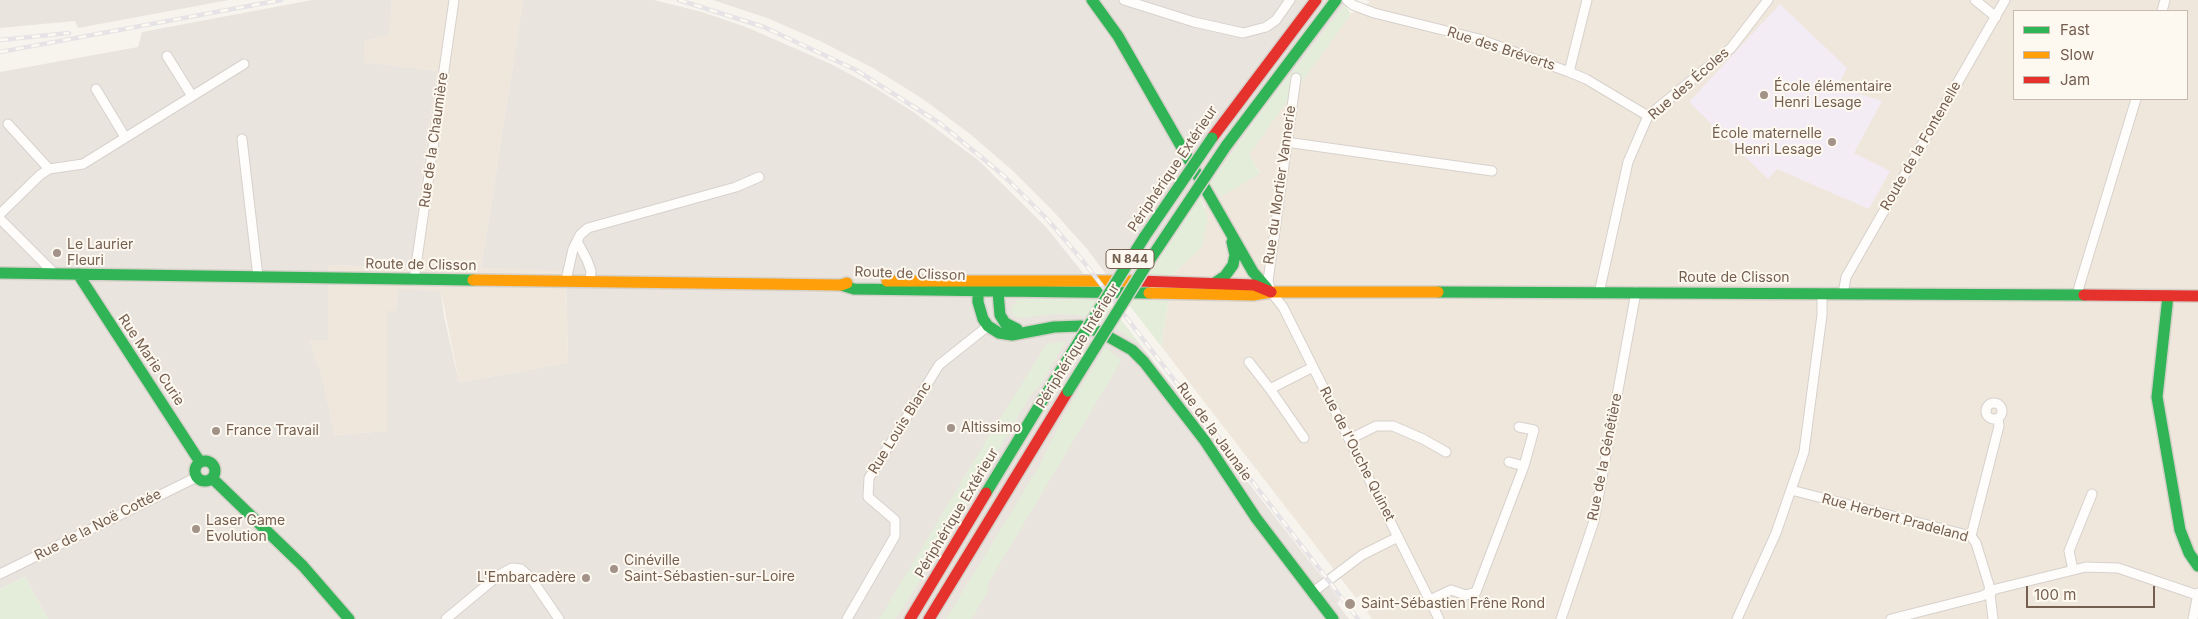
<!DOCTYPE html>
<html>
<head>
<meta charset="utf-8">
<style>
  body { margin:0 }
  #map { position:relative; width:2198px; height:619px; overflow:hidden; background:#f7f4ee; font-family:Inter,sans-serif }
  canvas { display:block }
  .legend { position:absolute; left:2013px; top:10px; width:175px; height:90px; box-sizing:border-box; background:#fef9f0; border:1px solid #c7bbb0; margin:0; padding:6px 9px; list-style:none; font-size:15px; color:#745e4f }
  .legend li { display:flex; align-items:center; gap:10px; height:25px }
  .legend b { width:25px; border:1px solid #c7bbb0 }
  .scale { position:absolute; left:2026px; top:586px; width:129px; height:22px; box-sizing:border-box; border:2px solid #745e4f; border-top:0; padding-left:6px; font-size:15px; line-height:18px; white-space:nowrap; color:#745e4f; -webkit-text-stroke:4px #fef9f0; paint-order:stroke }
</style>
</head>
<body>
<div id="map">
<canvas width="2198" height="619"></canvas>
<ul class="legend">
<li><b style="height:6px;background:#30b455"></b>Fast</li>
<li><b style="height:6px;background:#ff9f0a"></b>Slow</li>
<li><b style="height:6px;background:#e5322d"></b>Jam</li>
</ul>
<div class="scale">100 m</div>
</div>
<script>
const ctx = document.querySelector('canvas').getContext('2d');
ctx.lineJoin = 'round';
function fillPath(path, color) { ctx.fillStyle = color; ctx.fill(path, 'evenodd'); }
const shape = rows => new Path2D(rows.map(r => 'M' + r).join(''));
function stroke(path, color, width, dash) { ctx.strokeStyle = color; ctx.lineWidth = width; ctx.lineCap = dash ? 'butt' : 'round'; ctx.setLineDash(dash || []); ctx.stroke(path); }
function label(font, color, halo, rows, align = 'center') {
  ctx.font = font + ' Inter,sans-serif'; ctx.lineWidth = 4; ctx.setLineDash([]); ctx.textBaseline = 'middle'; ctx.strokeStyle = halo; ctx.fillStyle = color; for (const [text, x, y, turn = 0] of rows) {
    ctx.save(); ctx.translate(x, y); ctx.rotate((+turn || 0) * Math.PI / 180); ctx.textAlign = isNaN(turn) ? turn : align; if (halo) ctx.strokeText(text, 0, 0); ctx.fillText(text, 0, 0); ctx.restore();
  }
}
fillPath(shape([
  [392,0,523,0,481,268,566,270,568,363,459,382,441,291,397,290,396,311,387,311,387,431,335,435,321,372,310,341,328,340,328,265,412,268,419,198,437,71,364,62,364,41,390,35],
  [1366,0,2198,0,2198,619,1372,619,1367,612,1371,608,1362,594,1356,598,1161,346,1173,274,1178,270,1205,207,1200,197,1210,183,1260,173,1249,154,1351,14,1370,2],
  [2014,11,2187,11,2187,99,2014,99]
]), '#efe7dc');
fillPath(shape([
  [0,0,229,0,78,28,75,21,0,28],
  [312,0,392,0,390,35,364,41,364,62,437,71,419,198,412,268,328,265,328,340,310,341,321,372,335,435,387,431,387,311,396,311,397,289,441,291,444,316,459,382,568,363,566,271,481,268,523,0,654,0,702,12,746,27,831,64,872,86,912,111,978,160,1046,227,1121,320,1340,600,1337,603,1349,619,48,619,25,577,0,589,0,72,138,47,142,32],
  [713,0,1349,0,1267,104,1200,197,1129,305,1088,250,1052,210,1013,171,970,134,923,99,873,68,820,41,767,18]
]), '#eae4de');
fillPath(shape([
  [1780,4,1847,68,1837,87,1882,101,1854,153,1890,171,1869,209,1777,169,1768,179,1689,102]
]), '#f4ecf4');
fillPath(shape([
  [1345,5,1351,14,1249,154,1260,174,1220,197,1210,183,1267,104],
  [1200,197,1208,218,1202,247,1173,274,1161,346,1129,305],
  [1017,299,1104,299,1141,345,1108,323,1078,315,1055,314,1019,318,1014,316,1011,309],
  [1066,341,1041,384,1030,396,943,545,895,619,879,619,996,424,1047,344],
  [1105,347,1122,360,986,587,989,589,972,619,946,619,1040,465,1062,419],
  [25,577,48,619,0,619,0,589]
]), '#e4edda');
const street = shape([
  [1124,0,1194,22,1243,33,1266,27,1276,20,1290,0],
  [1347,0,1353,5,1374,13,1479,39,1569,72,1586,79,1648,116],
  [1975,0,1996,17],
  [2162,11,2165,0],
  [167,56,192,96],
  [1569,72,1587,0],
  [1296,78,1268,281,1271,292,1283,307,1439,619],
  [96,89,125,137],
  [8,124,49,169],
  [242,139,258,277],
  [1286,142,1492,171],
  [0,214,40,175,49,169,83,164,244,64],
  [0,219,55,274],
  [577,241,587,260,591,271,590,280],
  [414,280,454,0],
  [566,280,573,249,580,235,588,228,736,187,759,177],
  [1599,293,1628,162,1648,116,1731,48,1768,0],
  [1843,294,1846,277,2005,0],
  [2078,295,2079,287,2136,99],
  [1249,362,1270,389,1313,367],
  [1270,389,1304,438],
  '1986 411a8 8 0 1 1 16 0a8 8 0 1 1-16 0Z',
  [1519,427,1534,430,1524,466],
  [1350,439,1376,426,1393,426,1423,439,1446,452],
  [1791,490,1971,536,1976,543,1989,585,1993,619],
  [1971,536,1999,426,1998,418],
  [2073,570,2069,551,2092,494],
  [0,574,197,477],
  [1313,592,1362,555,1398,537],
  [1430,600,1451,590,1466,595,1476,592,1524,466,1509,462],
  [446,619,499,575,512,568,521,569,531,578,559,619],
  [847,619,895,536,895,520,868,497,869,478,939,365,988,326],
  [1561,619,1594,521,1636,292],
  [1737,619,1776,533,1804,452,1822,315,1822,293],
  [1891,619,1982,596,1996,589,2086,567,2118,568,2197,595],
  [2193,619,2198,593]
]);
const fast = shape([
  [1092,0,1118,36,1253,272,1267,288],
  [1226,146,1336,0],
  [0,273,473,280],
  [78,274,200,462],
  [1213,284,1225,276,1233,265,1235,255,1232,242],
  [841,285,854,289,1149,293],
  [978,292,978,302,983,319,988,326,999,333,1012,335,1054,327,1081,326,1100,332,1132,350,1144,362,1205,441,1256,518,1333,619],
  [998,292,1000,315,1005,323,1017,329],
  [1438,292,2084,295],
  [2168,296,2157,397,2180,530,2189,553,2198,566],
  '195 471a10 10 0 1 1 20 0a10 10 0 1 1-20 0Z',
  [212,478,303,566,349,619],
  [986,493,1053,383]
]);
const slow = shape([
  [473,280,841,285,847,283],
  [887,281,1138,281],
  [1149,293,1253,295,1271,292,1438,292]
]);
const jam = shape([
  [1212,138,1316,0],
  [1138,281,1254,285,1271,292],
  [2084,295,2198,296],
  [910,619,986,493],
  [929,619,1068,391]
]);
stroke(street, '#d7d1cc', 11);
stroke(fast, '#d5d0c9', 14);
stroke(slow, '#d5d0c9', 14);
stroke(jam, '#d5d0c9', 14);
stroke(street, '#fefdfc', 9);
stroke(fast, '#30b455', 11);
stroke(slow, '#ff9f0a', 11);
stroke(jam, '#e5322d', 11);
const rail = shape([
  [679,0,764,27,856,70,941,124,1004,176,1048,220,1083,261,1358,619],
  [0,40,69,33],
  [0,52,281,0]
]);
stroke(rail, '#e5e3e6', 4.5);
stroke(rail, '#fef9f0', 2.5, [8]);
const fastBridge = shape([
  [1053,383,1145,236,1212,138],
  [1068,391,1147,264,1226,146]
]);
stroke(fastBridge, '#d8d1cb', 14, []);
stroke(fastBridge, '#30b455', 11);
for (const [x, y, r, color] of [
  [1764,95,5,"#a29287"],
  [1832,142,5,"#a29287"],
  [57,253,5,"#a29287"],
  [951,428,5,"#a29287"],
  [216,431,5,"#a29287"],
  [196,529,5,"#a29287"],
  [614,569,5,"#a29287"],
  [586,578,5,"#a29287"],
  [1350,604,6,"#a29287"]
]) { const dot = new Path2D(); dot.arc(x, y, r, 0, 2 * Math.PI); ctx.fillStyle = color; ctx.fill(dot); stroke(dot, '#fef9f0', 2); }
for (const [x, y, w] of [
  [1130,259,48]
]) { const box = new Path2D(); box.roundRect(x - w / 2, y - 9.5, w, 19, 4); ctx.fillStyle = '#fef9f0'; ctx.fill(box); stroke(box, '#745e4f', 1); }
label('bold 12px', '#745e4f', null, [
  ["N 844",1130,259]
]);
label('14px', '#745e4f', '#fef9f0', [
  ["Rue des Bréverts",1501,49,18],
  ["Rue des Écoles",1689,84,-41],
  ["Rue de la Chaumière",434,140,-82],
  ["Route de la Fontenelle",1921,146,-60],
  ["Périphérique Extérieur",1173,169,-56],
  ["Rue du Mortier Vannerie",1280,185,-82],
  ["Route de Clisson",421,265,1],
  ["Route de Clisson",910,274,2],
  ["Route de Clisson",1734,278],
  ["Périphérique Intérieur",1078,346,-58],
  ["Rue Marie Curie",151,360,56],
  ["Rue Louis Blanc",900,428,-58],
  ["Rue de la Jaunaie",1214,432,54],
  ["Rue de l'Ouche Quinet",1357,454,63],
  ["Rue de la Génêtière",1605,457,-79],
  ["Périphérique Extérieur",957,513,-59],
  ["Rue Herbert Pradeland",1895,518,15],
  ["Rue de la Noë Cottée",98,525,-27]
]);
label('14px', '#745e4f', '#fef9f0', [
  ["École élémentaire",1774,87],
  ["Henri Lesage",1774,103],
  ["École maternelle",1822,134,"right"],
  ["Henri Lesage",1822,150,"right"],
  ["Le Laurier",67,245],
  ["Fleuri",67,261],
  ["Altissimo",961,428],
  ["France Travail",226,431],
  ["Laser Game",206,521],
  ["Evolution",206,537],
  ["Cinéville",624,561],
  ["Saint-Sébastien-sur-Loire",624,577],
  ["L'Embarcadère",576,578,"right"],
  ["Saint-Sébastien Frêne Rond",1361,604]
], 'left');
</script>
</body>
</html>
